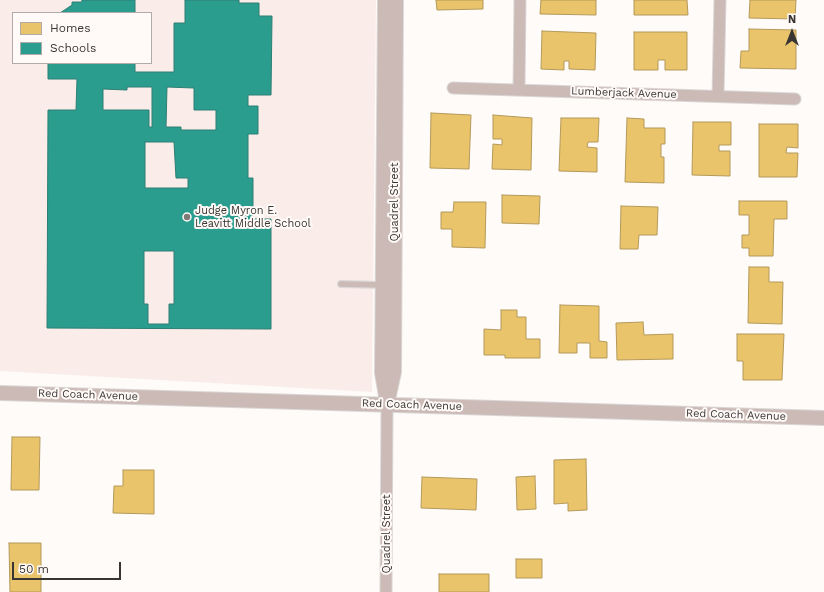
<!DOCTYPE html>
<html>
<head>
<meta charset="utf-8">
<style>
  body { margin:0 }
  #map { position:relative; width:824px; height:592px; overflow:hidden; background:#fefbf9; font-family:"Work Sans",sans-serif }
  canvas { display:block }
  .legend { position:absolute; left:12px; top:12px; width:140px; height:52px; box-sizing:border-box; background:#fffaf8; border:1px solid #b0aba9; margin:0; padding:5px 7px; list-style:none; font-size:12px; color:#393533 }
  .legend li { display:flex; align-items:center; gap:8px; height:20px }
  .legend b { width:20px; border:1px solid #b0aba9 }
  .north { position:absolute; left:772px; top:12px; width:40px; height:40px; -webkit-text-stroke:3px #fffaf8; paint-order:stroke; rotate:0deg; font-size:11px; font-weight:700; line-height:16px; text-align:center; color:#393533 }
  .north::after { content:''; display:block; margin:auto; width:14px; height:18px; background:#393533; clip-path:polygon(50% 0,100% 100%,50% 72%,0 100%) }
  .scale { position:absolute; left:12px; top:562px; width:109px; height:18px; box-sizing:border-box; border:2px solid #393533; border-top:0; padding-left:5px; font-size:12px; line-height:14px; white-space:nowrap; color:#393533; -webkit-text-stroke:3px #fffaf8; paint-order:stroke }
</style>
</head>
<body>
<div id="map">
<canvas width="824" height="592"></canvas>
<ul class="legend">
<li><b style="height:11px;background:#e9c46a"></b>Homes</li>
<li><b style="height:11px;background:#2a9d8f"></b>Schools</li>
</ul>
<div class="north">N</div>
<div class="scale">50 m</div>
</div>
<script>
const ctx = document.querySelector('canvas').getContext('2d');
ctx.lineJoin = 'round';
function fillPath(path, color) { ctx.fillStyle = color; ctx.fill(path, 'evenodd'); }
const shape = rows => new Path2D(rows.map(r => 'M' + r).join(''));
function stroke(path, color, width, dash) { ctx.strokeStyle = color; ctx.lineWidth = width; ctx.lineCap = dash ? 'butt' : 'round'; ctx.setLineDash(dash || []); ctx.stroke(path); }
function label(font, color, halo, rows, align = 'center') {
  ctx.font = font + ' "Work Sans",sans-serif'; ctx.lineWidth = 4; ctx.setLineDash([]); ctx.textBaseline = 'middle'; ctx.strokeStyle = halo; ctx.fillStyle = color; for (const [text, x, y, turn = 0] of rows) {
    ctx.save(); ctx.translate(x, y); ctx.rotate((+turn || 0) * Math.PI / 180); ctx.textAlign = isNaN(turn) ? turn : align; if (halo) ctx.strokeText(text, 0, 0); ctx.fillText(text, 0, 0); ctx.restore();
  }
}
fillPath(shape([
  [0,0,376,0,372,392,0,371],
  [13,13,151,13,151,63,13,63]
]), '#faede9');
const homes = shape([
  [436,0,483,0,483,9,437,10,436,0],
  [541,0,596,0,596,15,540,14,541,0],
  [634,0,687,0,688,15,634,15,634,0],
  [750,0,796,0,795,19,749,18,750,0],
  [749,29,796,30,796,69,740,68,741,51,749,51,749,29],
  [542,31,596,33,595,70,569,69,569,61,564,61,564,70,541,69,542,31],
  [634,32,687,32,687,70,665,70,665,60,658,60,658,70,634,70,634,32],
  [431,113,471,115,469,169,430,168,431,113],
  [493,115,532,118,531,170,492,169,493,144,502,145,502,139,493,139,493,115],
  [561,118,599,118,598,142,588,142,587,147,597,148,597,172,559,171,561,118],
  [627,118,644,119,644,128,665,128,665,144,661,144,661,157,664,157,664,183,625,182,627,118],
  [693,122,731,122,731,145,719,145,719,151,730,151,730,176,692,175,693,122],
  [759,124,798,124,798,148,787,147,786,153,798,153,797,177,759,177,759,124],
  [502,195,540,196,539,224,502,223,502,195],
  [739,201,787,201,787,219,774,219,773,256,749,256,749,248,742,248,742,235,749,235,749,215,739,215,739,201],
  [454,202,486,202,485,248,452,247,452,229,441,229,441,212,453,212,454,202],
  [621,206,658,207,657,235,639,235,638,249,620,249,621,206],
  [749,267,769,267,769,282,783,282,782,324,748,323,749,267],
  [560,305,599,306,599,341,607,342,607,358,590,358,590,343,577,343,577,353,559,353,560,305],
  [501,310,517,310,517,317,526,317,526,339,540,339,540,358,505,358,505,355,484,355,484,329,501,330,501,310],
  [643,322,644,335,673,334,673,359,617,360,616,323,643,322],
  [737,334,784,334,782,380,743,380,743,361,737,361,737,334],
  [12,437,40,437,39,490,11,490,12,437],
  [586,459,587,510,568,511,568,503,554,504,554,460,586,459],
  [123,470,154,470,154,514,113,513,114,486,123,486,123,470],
  [535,476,536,509,517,510,516,477,535,476],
  [422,477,477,479,476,510,421,508,422,477],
  [9,543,41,543,41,592,10,592,9,543],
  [516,559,542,559,542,578,516,578,516,559],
  [439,574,489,574,489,592,439,592,439,574]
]);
fillPath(homes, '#e9c46a');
stroke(homes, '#b4995a', 1);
const schools = shape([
  [82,0,135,0,135,13,60,13,72,5,72,2,82,2,82,0],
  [185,0,239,0,239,3,259,3,259,16,272,16,271,95,248,95,248,106,258,106,258,134,248,134,248,178,253,178,253,219,271,219,271,329,47,328,48,110,76,110,77,79,48,79,48,63,135,63,135,72,174,72,174,23,185,23,185,0],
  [127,87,152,87,152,127,149,127,149,110,103,110,103,89,127,90,127,87],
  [167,87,194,88,194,110,216,110,216,130,181,130,181,127,166,127,167,87],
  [145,142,174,142,176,178,188,178,188,188,145,188,145,142],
  [144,251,174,251,174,304,169,304,169,324,148,324,148,304,144,304,144,251]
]);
fillPath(schools, '#2a9d8f');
stroke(schools, '#2e7e73', 1);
const service = shape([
  [341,284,383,285]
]);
const minor = shape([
  [453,88,795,99],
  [519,90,520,0],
  [718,96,720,0],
  [386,592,387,404]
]);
const tertiary = shape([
  [385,0,382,373,386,396],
  [0,393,824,418],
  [387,404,394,372,396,0]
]);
stroke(service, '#dad7d6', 8);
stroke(minor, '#dad7d6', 13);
stroke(tertiary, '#dad7d6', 16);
stroke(service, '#cbbab6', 5.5);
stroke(minor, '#cbbab6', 11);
stroke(tertiary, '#cbbab6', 14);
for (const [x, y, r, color] of [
  [187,217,4,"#7e7a78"]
]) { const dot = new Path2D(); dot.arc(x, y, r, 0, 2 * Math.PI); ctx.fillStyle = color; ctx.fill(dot); stroke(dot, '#fffaf8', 1.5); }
label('11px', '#393533', '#fffaf8', [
  ["Lumberjack Avenue",624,93,2],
  ["Quadrel Street",395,202,-90],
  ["Red Coach Avenue",88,395,2],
  ["Red Coach Avenue",412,405,2],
  ["Red Coach Avenue",736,415,2],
  ["Quadrel Street",387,534,-90]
]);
label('11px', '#393533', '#fffaf8', [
  ["Judge Myron E.",195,211],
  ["Leavitt Middle School",195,224]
], 'left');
</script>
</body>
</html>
